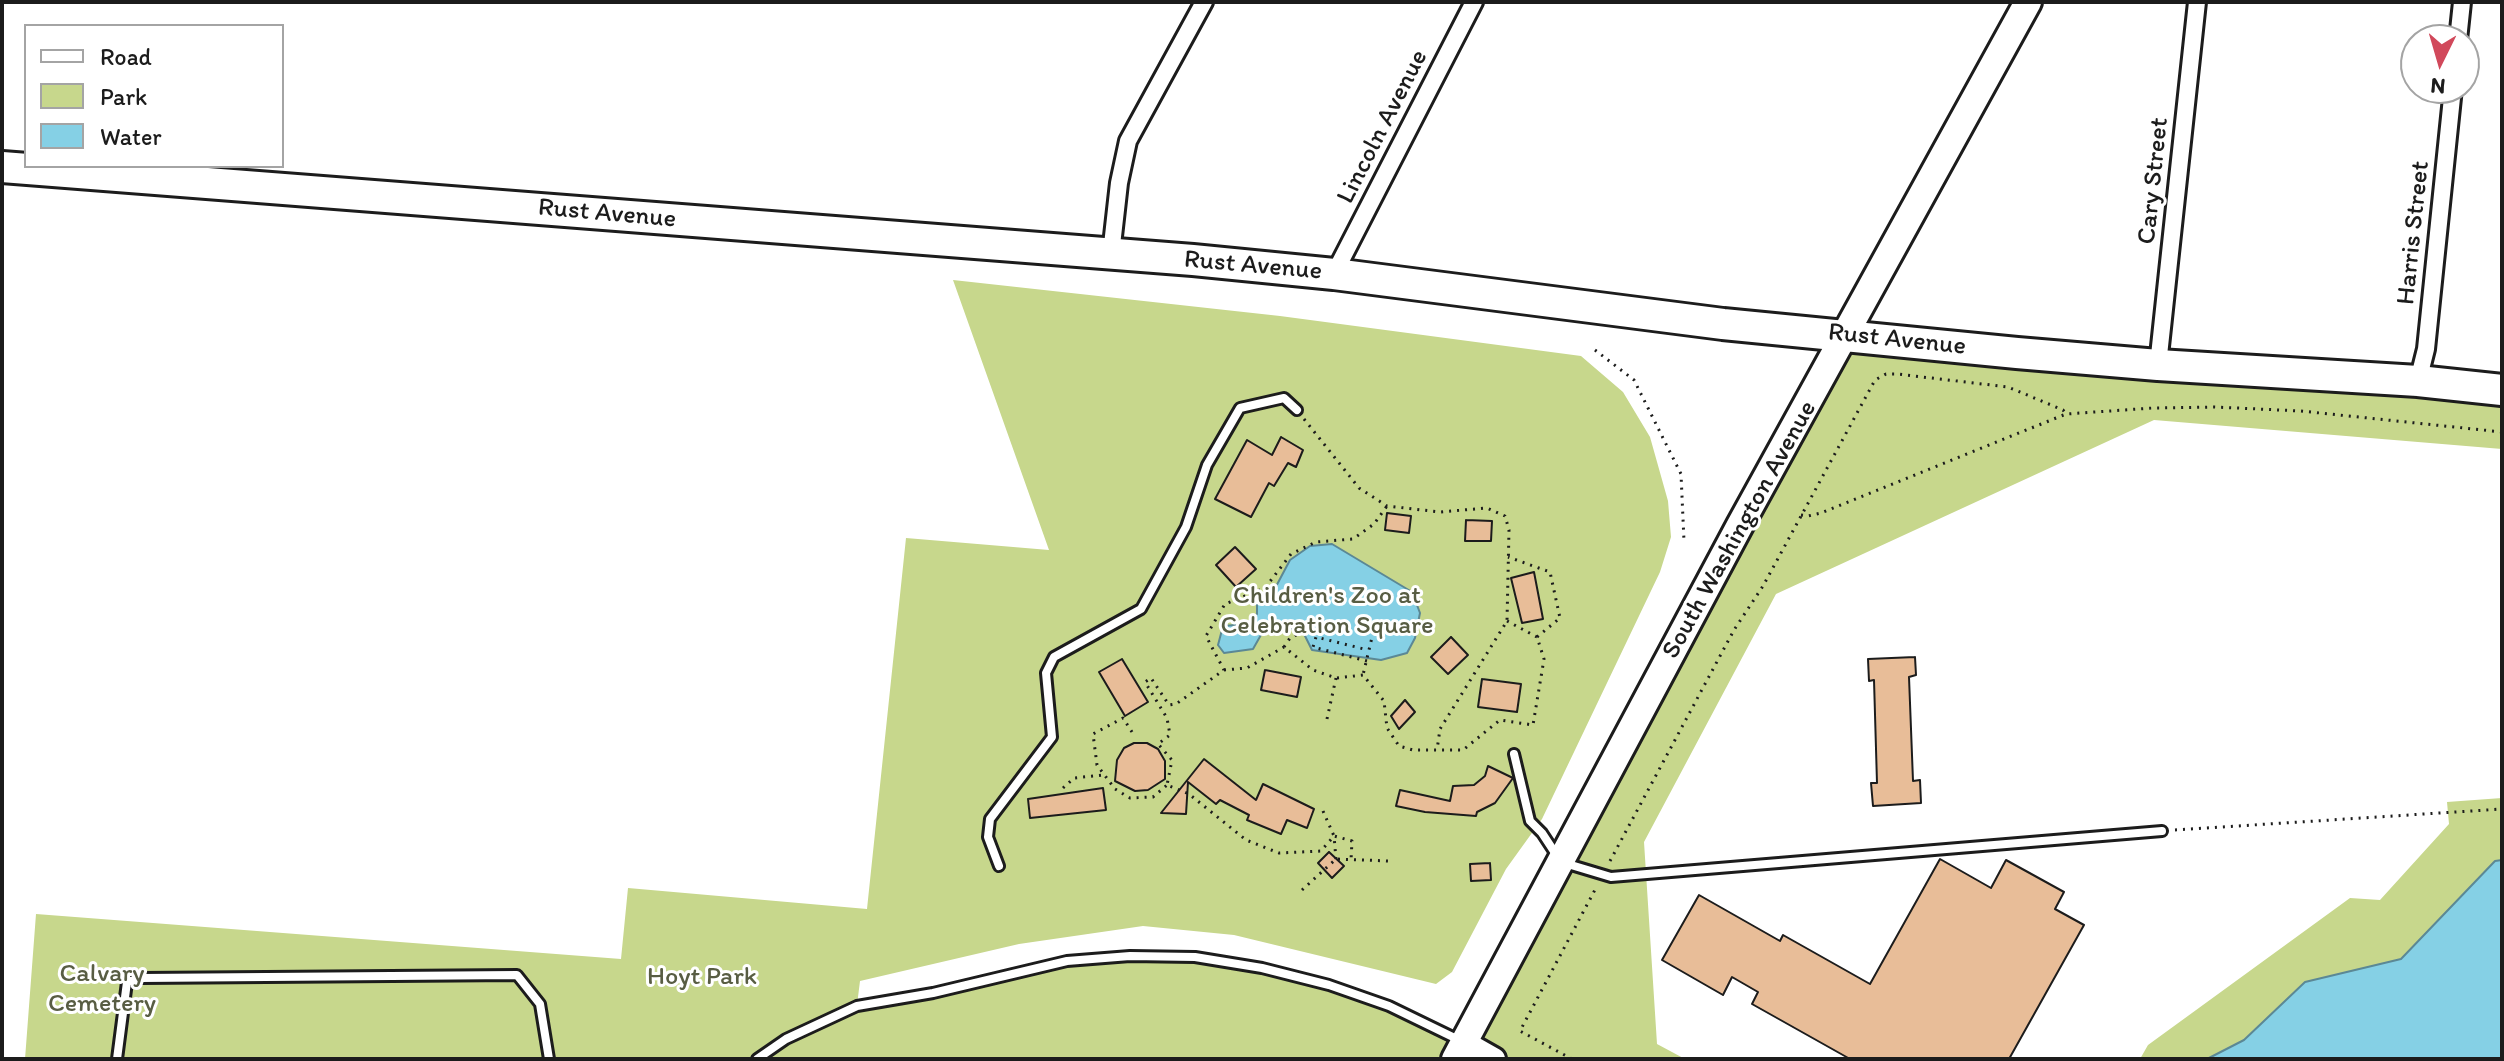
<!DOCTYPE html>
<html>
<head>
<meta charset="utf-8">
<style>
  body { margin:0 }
  #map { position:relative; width:2504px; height:1061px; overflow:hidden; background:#fff; font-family:Itim,sans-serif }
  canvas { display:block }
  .frame { position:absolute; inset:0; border:4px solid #1c1c1c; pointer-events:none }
  .legend { position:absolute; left:24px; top:24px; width:260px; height:144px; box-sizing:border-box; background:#fff; border:2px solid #a4a4a4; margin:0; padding:10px 14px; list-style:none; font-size:24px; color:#1c1c1c }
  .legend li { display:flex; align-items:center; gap:16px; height:40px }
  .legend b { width:40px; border:2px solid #a4a4a4 }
  .north { position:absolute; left:2400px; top:24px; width:80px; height:80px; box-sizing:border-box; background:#fff; border:2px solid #a4a4a4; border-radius:50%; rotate:185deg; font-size:22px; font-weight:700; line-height:32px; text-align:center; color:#1c1c1c }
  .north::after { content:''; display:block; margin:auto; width:28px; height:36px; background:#d1495b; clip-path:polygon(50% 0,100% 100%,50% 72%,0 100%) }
</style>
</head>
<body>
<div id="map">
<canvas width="2504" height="1061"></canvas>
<div class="frame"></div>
<ul class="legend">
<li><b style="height:10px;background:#fff"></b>Road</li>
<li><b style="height:22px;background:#c7d78c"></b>Park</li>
<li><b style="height:22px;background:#85d0e5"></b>Water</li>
</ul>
<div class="north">N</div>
</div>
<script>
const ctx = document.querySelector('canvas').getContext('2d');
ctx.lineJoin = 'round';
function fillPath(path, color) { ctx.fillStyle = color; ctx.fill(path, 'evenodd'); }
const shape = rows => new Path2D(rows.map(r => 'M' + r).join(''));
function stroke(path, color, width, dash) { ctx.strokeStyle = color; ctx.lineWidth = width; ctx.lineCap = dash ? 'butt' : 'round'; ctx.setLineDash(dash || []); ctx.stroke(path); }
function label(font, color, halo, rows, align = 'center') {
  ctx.font = font + ' Itim,sans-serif'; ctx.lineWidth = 6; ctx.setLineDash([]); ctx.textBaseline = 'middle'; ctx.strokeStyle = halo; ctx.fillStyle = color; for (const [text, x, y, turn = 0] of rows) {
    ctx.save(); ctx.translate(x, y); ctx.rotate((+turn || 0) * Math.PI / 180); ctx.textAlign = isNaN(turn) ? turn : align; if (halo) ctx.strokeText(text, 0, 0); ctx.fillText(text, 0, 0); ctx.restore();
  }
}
fillPath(shape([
  [953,280,1280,316,1581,356,1623,392,1650,437,1668,501,1671,537,1660,572,1542,819,1506,869,1452,972,1436,984,1234,935,1143,926,1019,944,860,981,857,1005,1067,961,1195,957,1262,968,1389,1006,1464,1042,1847,335,2502,390,2502,449,2154,420,1776,594,1644,842,1657,1044,1685,1059,1494,1059,1464,1043,1455,1059,25,1059,36,914,621,959,628,888,867,909,906,538,1049,550],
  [2502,798,2502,1059,2140,1059,2148,1045,2350,898,2380,900,2449,824,2447,802]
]), '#c7d78c');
const water = shape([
  [1332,544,1412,592,1420,613,1415,638,1407,653,1381,660,1312,650,1300,626,1285,631,1266,626,1253,649,1224,653,1218,645,1223,626,1247,624,1257,614,1257,598,1272,594,1290,560,1310,546,1332,544],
  [2502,860,2502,1059,2207,1059,2244,1040,2305,982,2401,959,2495,861,2502,860]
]);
fillPath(water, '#85d0e5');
stroke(water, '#5b8895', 2);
const building = shape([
  [1281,437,1303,450,1296,467,1288,463,1274,486,1269,483,1251,517,1215,499,1247,440,1272,455,1281,437],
  [1387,513,1411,516,1409,533,1385,530,1387,513],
  [1466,520,1492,521,1491,541,1465,541,1466,520],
  [1235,547,1256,569,1236,587,1216,565,1235,547],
  [1534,572,1543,619,1522,623,1511,578,1534,572],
  [1451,637,1468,655,1448,674,1431,657,1451,637],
  [1915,657,1916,675,1909,677,1913,781,1920,780,1921,803,1873,806,1871,783,1877,783,1874,680,1869,681,1868,659,1915,657],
  [1122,659,1148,702,1125,716,1099,672,1122,659],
  [1265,670,1301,677,1297,697,1261,690,1265,670],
  [1482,679,1521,684,1517,712,1478,707,1482,679],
  [1405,700,1415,712,1399,729,1391,716,1405,700],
  [1134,743,1147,743,1158,749,1165,761,1165,779,1148,790,1135,791,1115,781,1117,760,1124,748,1134,743],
  [1204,759,1256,800,1263,784,1314,809,1307,828,1287,820,1281,834,1247,820,1249,815,1220,800,1216,804,1188,782,1186,814,1161,813,1204,759],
  [1488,766,1513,778,1495,803,1477,812,1476,816,1425,812,1396,806,1400,790,1450,801,1453,786,1474,785,1485,776,1488,766],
  [1103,788,1106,810,1030,818,1028,799,1103,788],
  [1329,852,1344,866,1332,878,1318,863,1329,852],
  [1940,859,1991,888,2006,860,2064,892,2055,909,2084,925,2009,1059,1850,1059,1752,1004,1758,992,1732,977,1723,995,1662,960,1699,895,1780,941,1783,935,1870,984,1940,859],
  [1490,863,1491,880,1471,881,1470,864,1490,863]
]);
fillPath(building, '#e8bd98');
stroke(building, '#1c1c1c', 2);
const lane = shape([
  [1514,754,1530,821,1542,833,1561,862,1611,877,2162,831],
  [999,866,988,837,990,819,1052,737,1046,673,1054,657,1141,609,1186,527,1207,465,1240,408,1284,398,1297,410],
  [117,1059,127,982,141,978,517,975,540,1004,549,1059],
  [757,1059,786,1039,857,1006,933,993,1067,961,1130,956,1195,957,1262,968,1329,985,1389,1006,1459,1040]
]);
const street = shape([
  [2458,40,2462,2],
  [1111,254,1119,183,1128,141,1204,2],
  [1334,274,1474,2],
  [2158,365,2197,2],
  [2418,381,2426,349,2453,88]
]);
const secondary = shape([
  [1464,1042,1494,1059]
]);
const primary = shape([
  [1455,1059,1740,525,2028,2]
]);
const highway = shape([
  [2,167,1193,260,1334,274,1723,324,2017,353,2158,365,2418,381,2502,390]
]);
stroke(lane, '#1c1c1c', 14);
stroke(street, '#1c1c1c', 22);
stroke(secondary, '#1c1c1c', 28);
stroke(primary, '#1c1c1c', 32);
stroke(highway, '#1c1c1c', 36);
stroke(shape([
  [1595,350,1634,380,1681,474,1684,541],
  [1304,419,1359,488,1387,506,1440,512,1487,508,1505,516,1509,530,1507,621,1440,729,1437,750],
  [1801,515,1808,516,1821,513,2066,414,2153,408,2215,407,2301,411,2502,432],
  [1507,621,1537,637],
  [1284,647,1290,638,1315,626,1373,633,1363,675],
  [1367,661,1313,647,1316,637,1368,650],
  [1224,670,1247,668,1284,647,1313,670,1336,678,1363,675,1384,701,1387,728,1399,746,1413,750,1463,750,1500,720,1533,725,1544,659,1537,637,1560,618,1550,572,1508,557],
  [1327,719,1336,678],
  [1132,732,1123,718,1093,734,1097,765,1115,789,1130,798,1153,797,1167,785],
  [1063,788,1074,778,1103,775],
  [1323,811,1334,836,1321,851,1279,853,1246,840,1189,794,1167,785,1172,760,1158,744,1170,735,1167,718,1145,682,1151,678,1169,705,1176,704,1224,670,1206,636,1225,604,1265,588,1291,554,1316,542,1353,539,1374,524,1387,506],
  [2175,830,2502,809],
  [1336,859,1334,836,1352,841,1351,860],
  [1610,861,1734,630,1763,586,1875,380,1886,374,1897,374,2008,387,2063,410,2066,414],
  [1302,890,1336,859,1389,861],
  [1572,1059,1520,1031,1597,886]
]), '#1c1c1c', 3, [2, 6]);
stroke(lane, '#fff', 8);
stroke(street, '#fff', 16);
stroke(secondary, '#fff', 22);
stroke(primary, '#fff', 26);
stroke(highway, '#fff', 30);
label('26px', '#1c1c1c', '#fff', [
  ["Lincoln Avenue",1383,127,-63],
  ["Cary Street",2154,181,-84],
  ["Rust Avenue",607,214,5],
  ["Harris Street",2414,233,-84],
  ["Rust Avenue",1253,266,5],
  ["Rust Avenue",1897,340,6],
  ["South Washington Avenue",1740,530,-61]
]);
label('26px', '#585d43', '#fff', [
  ["Children's Zoo at",1327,596],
  ["Celebration Square",1327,626],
  ["Calvary",102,974],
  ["Cemetery",102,1004],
  ["Hoyt Park",702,977]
]);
</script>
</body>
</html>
